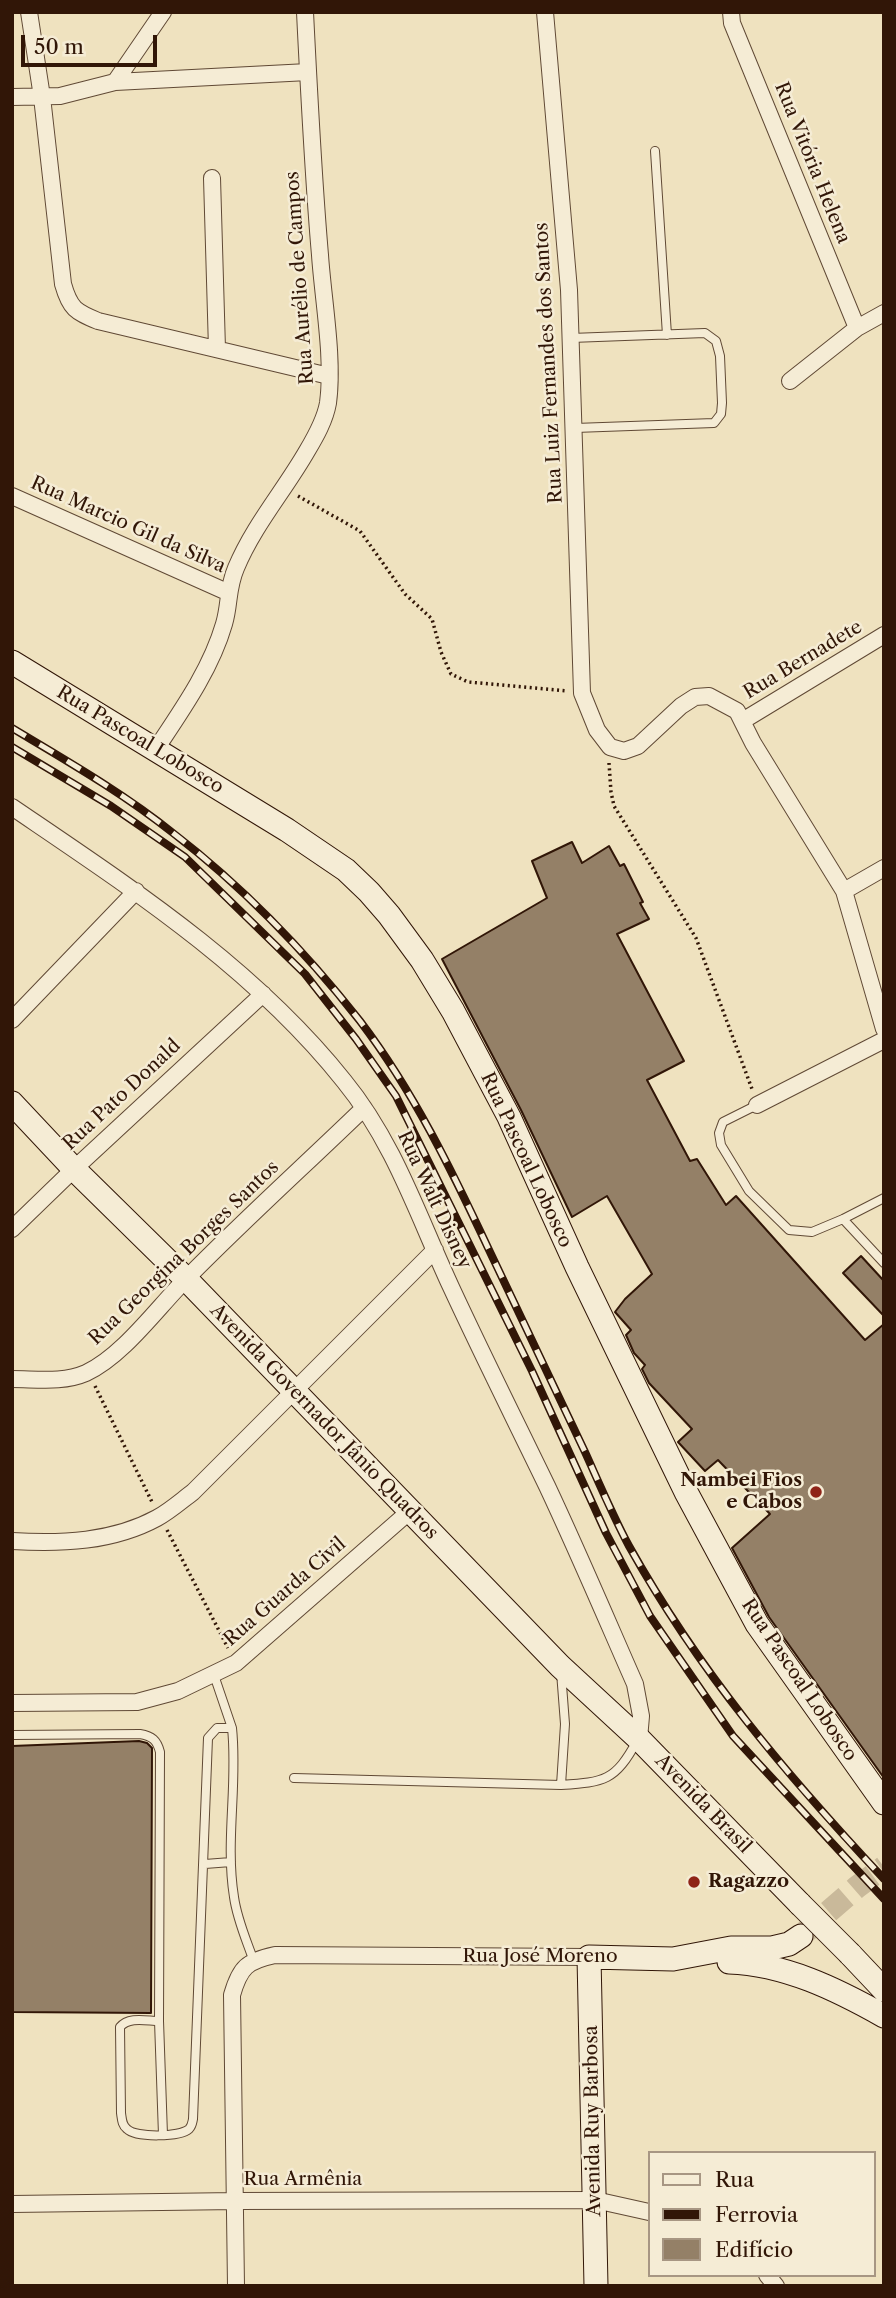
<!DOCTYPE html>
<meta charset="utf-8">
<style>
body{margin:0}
#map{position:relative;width:896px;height:2298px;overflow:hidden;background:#efe2bf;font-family:"Libre Caslon Text",serif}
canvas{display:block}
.frame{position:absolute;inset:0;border:14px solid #311607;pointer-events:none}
.legend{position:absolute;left:648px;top:2151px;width:228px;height:126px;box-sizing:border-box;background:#f5ecd5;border:2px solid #a79683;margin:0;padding:9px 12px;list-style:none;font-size:21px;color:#311607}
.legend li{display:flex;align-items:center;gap:14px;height:35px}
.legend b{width:35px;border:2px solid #a79683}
.scale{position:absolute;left:21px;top:35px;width:136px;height:32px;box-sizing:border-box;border:4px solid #311607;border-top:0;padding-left:9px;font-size:21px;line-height:24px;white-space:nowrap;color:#311607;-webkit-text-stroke:5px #f5ecd5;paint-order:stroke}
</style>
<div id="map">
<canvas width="896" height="2298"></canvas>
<div class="frame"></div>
<ul class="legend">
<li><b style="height:9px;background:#f5ecd5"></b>Rua</li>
<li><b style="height:9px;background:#311607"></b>Ferrovia</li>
<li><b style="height:19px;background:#948067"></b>Edifício</li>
</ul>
<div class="scale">50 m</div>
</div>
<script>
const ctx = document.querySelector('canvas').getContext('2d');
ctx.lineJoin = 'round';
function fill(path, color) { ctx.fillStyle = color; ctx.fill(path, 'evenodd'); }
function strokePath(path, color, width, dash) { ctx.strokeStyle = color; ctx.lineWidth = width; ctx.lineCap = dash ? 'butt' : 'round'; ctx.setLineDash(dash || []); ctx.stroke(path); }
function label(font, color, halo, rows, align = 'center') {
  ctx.font = font + ' "Libre Caslon Text",serif'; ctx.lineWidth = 5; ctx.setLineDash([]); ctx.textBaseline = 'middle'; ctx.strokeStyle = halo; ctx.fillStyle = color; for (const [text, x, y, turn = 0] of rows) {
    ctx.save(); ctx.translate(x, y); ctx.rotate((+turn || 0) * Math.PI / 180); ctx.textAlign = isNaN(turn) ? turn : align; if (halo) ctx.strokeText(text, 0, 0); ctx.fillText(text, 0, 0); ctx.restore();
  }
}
const building = new Path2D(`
 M572,842L582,863L609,846L620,866L624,864L643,902L640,903L649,919L617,934L684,1061L647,1080L690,1161L697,1159L726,1205L736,1196L865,1340L884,1324V1778L769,1617L732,1548L770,1514L718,1460L705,1471L678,1442L692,1429L649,1383L642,1369L645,1365L634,1353L626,1335L631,1330L615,1312L625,1299L652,1274L607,1196L572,1217L521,1110L442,959L547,898L532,861Z
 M861,1256L884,1281V1316L843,1273Z
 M139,1741L147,1743L152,1748L151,2013L12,2012V1746Z`);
fill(building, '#948067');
strokePath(building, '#311607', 2);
strokePath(new Path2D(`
 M803,1934L857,1887L884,1867`), '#c9b99a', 23, [23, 11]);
const lane = new Path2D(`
 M655,151L667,335
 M571,338L705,333L716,341L720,356L722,403L721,414L714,423L575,428
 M757,1105L723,1122L719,1133L721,1145L749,1191L789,1230L812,1232L843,1219L884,1198
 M843,1219L884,1263
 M561,1672L565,1724L561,1785
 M214,1675L232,1728
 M12,1735L140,1734C152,1736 157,1740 160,1752L159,2021L163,2135
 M294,1778L561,1785C605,1782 615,1781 637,1741
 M205,1864L231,1862
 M159,2021C147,2021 129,2016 120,2027L121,2113C122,2120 122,2125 127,2129C136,2138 180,2137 189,2129C192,2126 192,2124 193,2119L208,1738L217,1728H232C238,1784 225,1841 234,1897C237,1919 246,1939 253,1959`);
const street = new Path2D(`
 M29,12L42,97L63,284C70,309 76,312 98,321L329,376
 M545,12L569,290L582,693L597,730L610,747L624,751L638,746L681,706L695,697L709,696L737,711L753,743L844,891L884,1029
 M731,12L732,23L857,328
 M115,82L308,72
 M12,97L60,96L115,82L163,12
 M212,178L217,349
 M790,381L857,328L884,313
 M12,496L227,592
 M744,720L884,635
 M156,749C182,710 211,669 224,624C230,604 227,589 236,568C254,525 284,491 307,451C316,436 325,420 328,403C334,358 323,300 320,255C313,174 309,93 305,12
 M12,807C131,888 253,967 344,1081C394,1142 418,1216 451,1287C482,1354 515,1420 547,1486C578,1552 606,1618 635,1684L641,1716L639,1739
 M844,891L884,868
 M12,1020L136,891
 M757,1105L884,1040
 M12,1229L74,1169L263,994
 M12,1379C37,1379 63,1383 86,1373C123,1356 158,1307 187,1278C244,1220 305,1165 364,1108
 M12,1541C61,1544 113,1542 157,1518C170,1511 181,1501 193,1492L435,1250
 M12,1703L137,1702L178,1691L236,1663L410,1511
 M12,2204L236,2201L595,2200L649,2212
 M767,2275L776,2286
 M236,2286L232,1995C240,1967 247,1961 275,1955L589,1957`);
const secondary = new Path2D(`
 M12,662L287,830L346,870L369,892L389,915L422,960L453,1011L509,1117L577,1267L686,1492L757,1624L884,1803
 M12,1103L74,1169L186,1279L560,1666L639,1739L800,1904
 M850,1954L884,1990
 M729,1962C785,1964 836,1989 884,2016
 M596,2286L589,1957L673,1959L731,1948H772L789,1944L801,1936`);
strokePath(lane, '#604935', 10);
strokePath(street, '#604935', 18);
strokePath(secondary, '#311607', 25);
strokePath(new Path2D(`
 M298,496L360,531L405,594L432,619L441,652L451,674L468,682L568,691
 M609,763L611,792L614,806L696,938L752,1089
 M95,1386L152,1502
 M167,1530L228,1648`), '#311607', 3.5, [2, 3.5]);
strokePath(lane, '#f5ecd5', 8);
strokePath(street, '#f5ecd5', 16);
strokePath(secondary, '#f5ecd5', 23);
const rail = new Path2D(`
 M12,728C67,761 123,793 173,833C243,887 305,951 360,1021C414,1092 452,1171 490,1252C522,1319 553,1385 585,1452C599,1483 613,1516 629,1546C700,1673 785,1773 884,1879
 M12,747L111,806L185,857L305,974L356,1039L396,1096L532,1371L606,1533L650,1616L733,1736L884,1899`);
strokePath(rail, '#311607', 8);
strokePath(rail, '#f5ecd5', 5, [16]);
const secondaryBridge = new Path2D(`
 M800,1904L850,1954`);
strokePath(secondaryBridge, '#311607', 25, []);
strokePath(secondaryBridge, '#f5ecd5', 23);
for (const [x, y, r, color] of [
 [816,1492,7,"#8f2418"],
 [694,1882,7,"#8f2418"]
]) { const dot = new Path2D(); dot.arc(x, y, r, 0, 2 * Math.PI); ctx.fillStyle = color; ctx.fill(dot); strokePath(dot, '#f5ecd5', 2.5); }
label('19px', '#311607', '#f5ecd5', [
 ["Rua Vitória Helena",812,163,68],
 ["Rua Aurélio de Campos",300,278,-94],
 ["Rua Luiz Fernandes dos Santos",549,363,-93],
 ["Rua Marcio Gil da Silva",128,525,24],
 ["Rua Bernadete",803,660,-31],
 ["Rua Pascoal Lobosco",140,740,31],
 ["Rua Pato Donald",122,1095,-43],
 ["Rua Pascoal Lobosco",526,1160,65],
 ["Rua Walt Disney",434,1200,65],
 ["Rua Georgina Borges Santos",184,1253,-44],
 ["Avenida Governador Jânio Quadros",324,1422,46],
 ["Rua Guarda Civil",285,1592,-41],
 ["Rua Pascoal Lobosco",799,1680,56],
 ["Avenida Brasil",703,1804,46],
 ["Rua José Moreno",540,1957],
 ["Avenida Ruy Barbosa",593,2121,-91],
 ["Rua Armênia",303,2180]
]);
label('bold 19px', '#311607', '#f5ecd5', [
 ["Nambei Fios",802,1481],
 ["e Cabos",802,1503],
 ["Ragazzo",708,1882,"left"]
], 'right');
</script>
